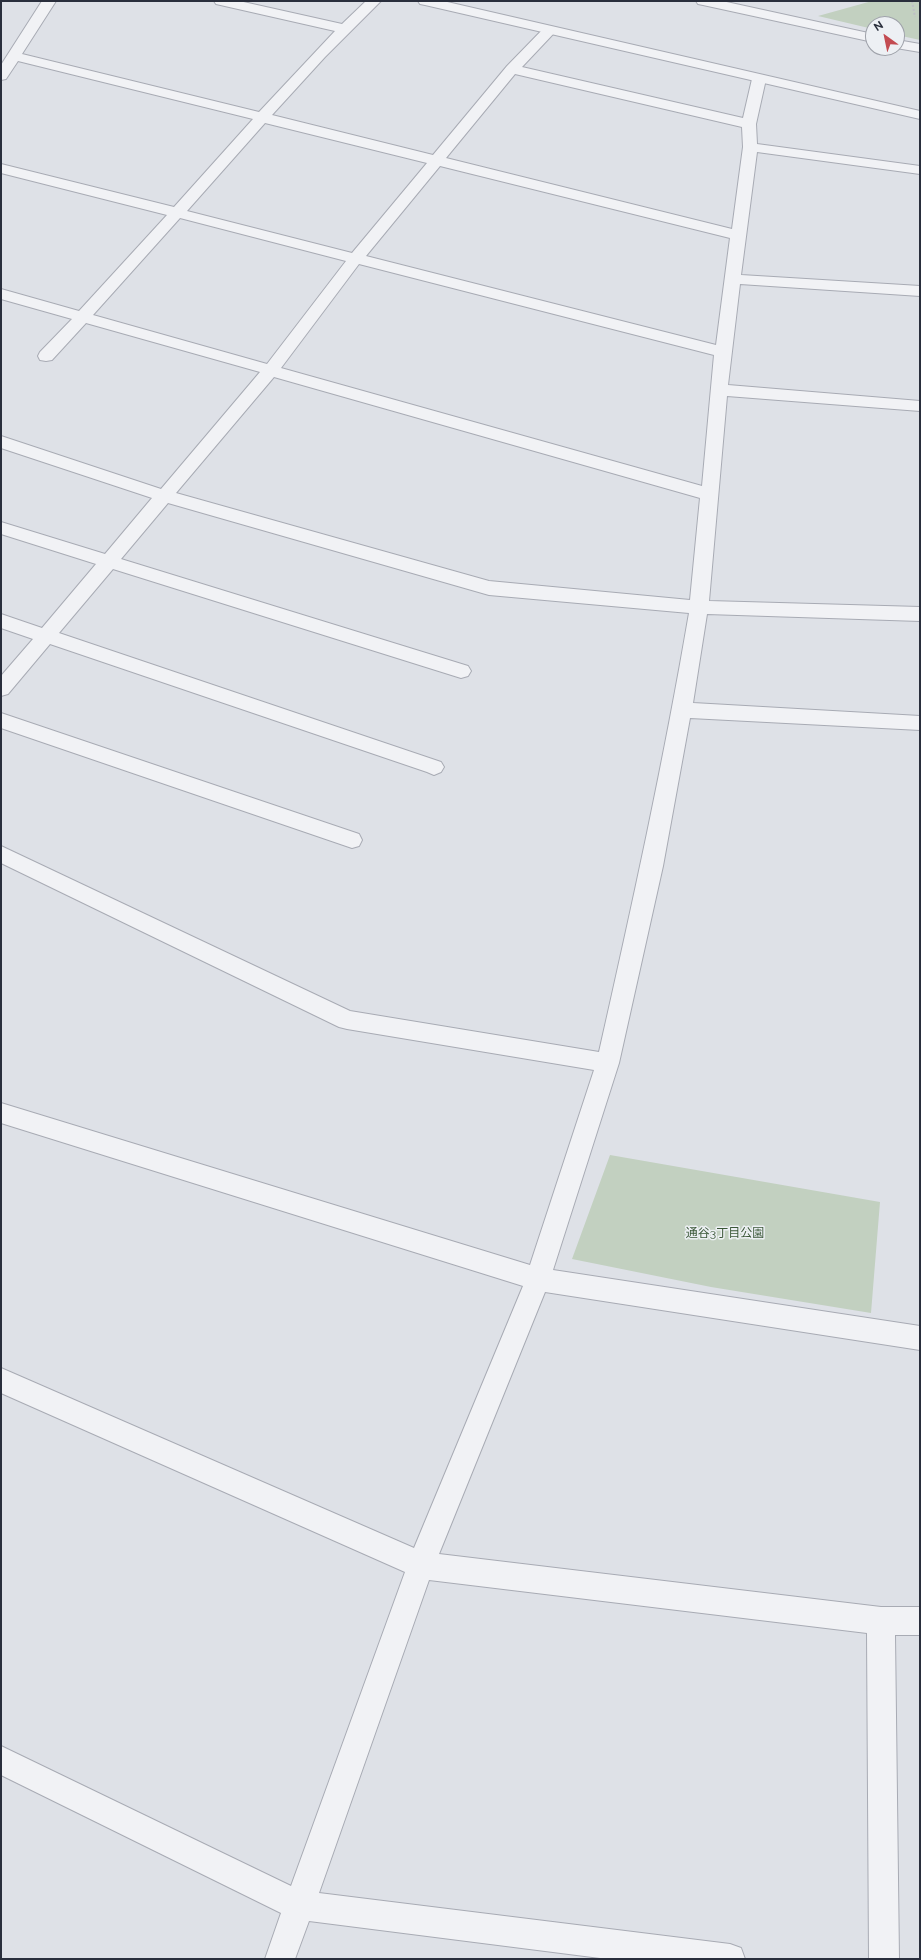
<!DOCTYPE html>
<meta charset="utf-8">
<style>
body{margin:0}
#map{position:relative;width:921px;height:1960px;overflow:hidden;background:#dee1e7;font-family:Raleway,sans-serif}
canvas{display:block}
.frame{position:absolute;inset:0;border:2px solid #292e3c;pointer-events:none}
.north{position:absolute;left:865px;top:16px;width:40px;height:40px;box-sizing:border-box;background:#edf0f4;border:1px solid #9fa2aa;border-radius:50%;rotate:327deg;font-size:11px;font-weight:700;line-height:16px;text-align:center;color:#292e3c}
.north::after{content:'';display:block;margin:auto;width:14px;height:18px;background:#c34b51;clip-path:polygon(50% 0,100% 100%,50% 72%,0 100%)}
</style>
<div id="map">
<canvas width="921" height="1960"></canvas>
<div class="frame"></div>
<div class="north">N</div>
</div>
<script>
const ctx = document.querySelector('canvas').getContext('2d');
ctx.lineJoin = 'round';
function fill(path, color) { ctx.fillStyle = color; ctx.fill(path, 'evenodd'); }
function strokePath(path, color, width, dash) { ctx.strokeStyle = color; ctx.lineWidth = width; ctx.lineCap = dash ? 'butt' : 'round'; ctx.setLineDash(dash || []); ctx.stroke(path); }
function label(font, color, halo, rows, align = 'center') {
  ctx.font = font + ' Raleway,"Noto Sans JP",sans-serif'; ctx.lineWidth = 3; ctx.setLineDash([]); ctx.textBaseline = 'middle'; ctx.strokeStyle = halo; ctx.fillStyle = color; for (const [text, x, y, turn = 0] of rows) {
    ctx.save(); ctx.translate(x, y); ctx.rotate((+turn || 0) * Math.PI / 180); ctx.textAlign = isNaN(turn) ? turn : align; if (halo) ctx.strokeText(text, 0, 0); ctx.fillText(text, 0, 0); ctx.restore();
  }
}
fill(new Path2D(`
 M872,1H920V40L897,35V24H873V29L818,16Z
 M610,1155L880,1202L871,1313L711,1287L572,1259Z`), '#c2d0c0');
const minor = new Path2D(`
 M42,1H56L22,54L259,112L335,31L216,4L214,1H239L342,24L366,1H381L325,57L272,115L433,155L507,66L544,28H554L556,31L522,67L743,118L752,79L754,76H764L766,79L756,124L757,144L920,166V174L757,152L741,275L920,286V296L740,284L728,385L920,401V411L727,396L709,601L920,607V621L707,614L693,703L920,716V730L690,718L663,866L619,1063L553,1270L920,1326V1350L545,1292L439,1554L881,1607H920V1635H895L899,1959H869L867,1633L429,1580L319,1893L730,1944L741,1948L745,1959H608L309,1921L295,1959H265L281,1913L1,1775V1746L291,1886L405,1572L1,1393V1368L414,1548L523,1286L1,1123V1103L530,1265L594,1070L347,1029L339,1027L1,863V846L350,1011L599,1052C632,906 664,760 689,613L489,595L168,503L121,559L468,666L471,671L468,676L461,678L113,569L59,633L441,762L444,767L441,772L434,775L427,772L50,644L8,694L1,696V676L33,639L1,628V614L42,628L96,564L1,534V522L105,554L152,498L1,448V436L161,489L260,372L86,323L52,360L46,361L40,360L38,356L40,352L72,319L1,299V289L79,311L167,215L1,173V164L174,207L253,119L18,61L6,79L1,80V65ZM515,74L742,127L743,147L732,229L446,158ZM265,123L427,163L352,253L187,211ZM440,166L730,238L716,345L366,256ZM180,218L346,261L267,364L93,315ZM359,264L714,355L702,486L281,368ZM274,377L700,498L690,600L489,581L176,493Z
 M696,1H722L873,34V42L703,5L698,4Z
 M897,40L920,44V52L896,48Z
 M1,713L359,834L362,840L359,846L352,848L1,728Z`);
const tertiary = new Path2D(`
 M418,1H443L920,111V119L425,5L420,4Z`);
strokePath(minor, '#a8abb4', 2);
strokePath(tertiary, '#a8abb4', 2);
strokePath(new Path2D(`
 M912,1L915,17`), '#bdbfc5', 2, [2, 2]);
fill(minor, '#f1f2f5');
fill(tertiary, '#f1f2f5');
label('12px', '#3a5737', '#edf0f4', [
 ["通谷3丁目公園",725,1233]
]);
</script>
